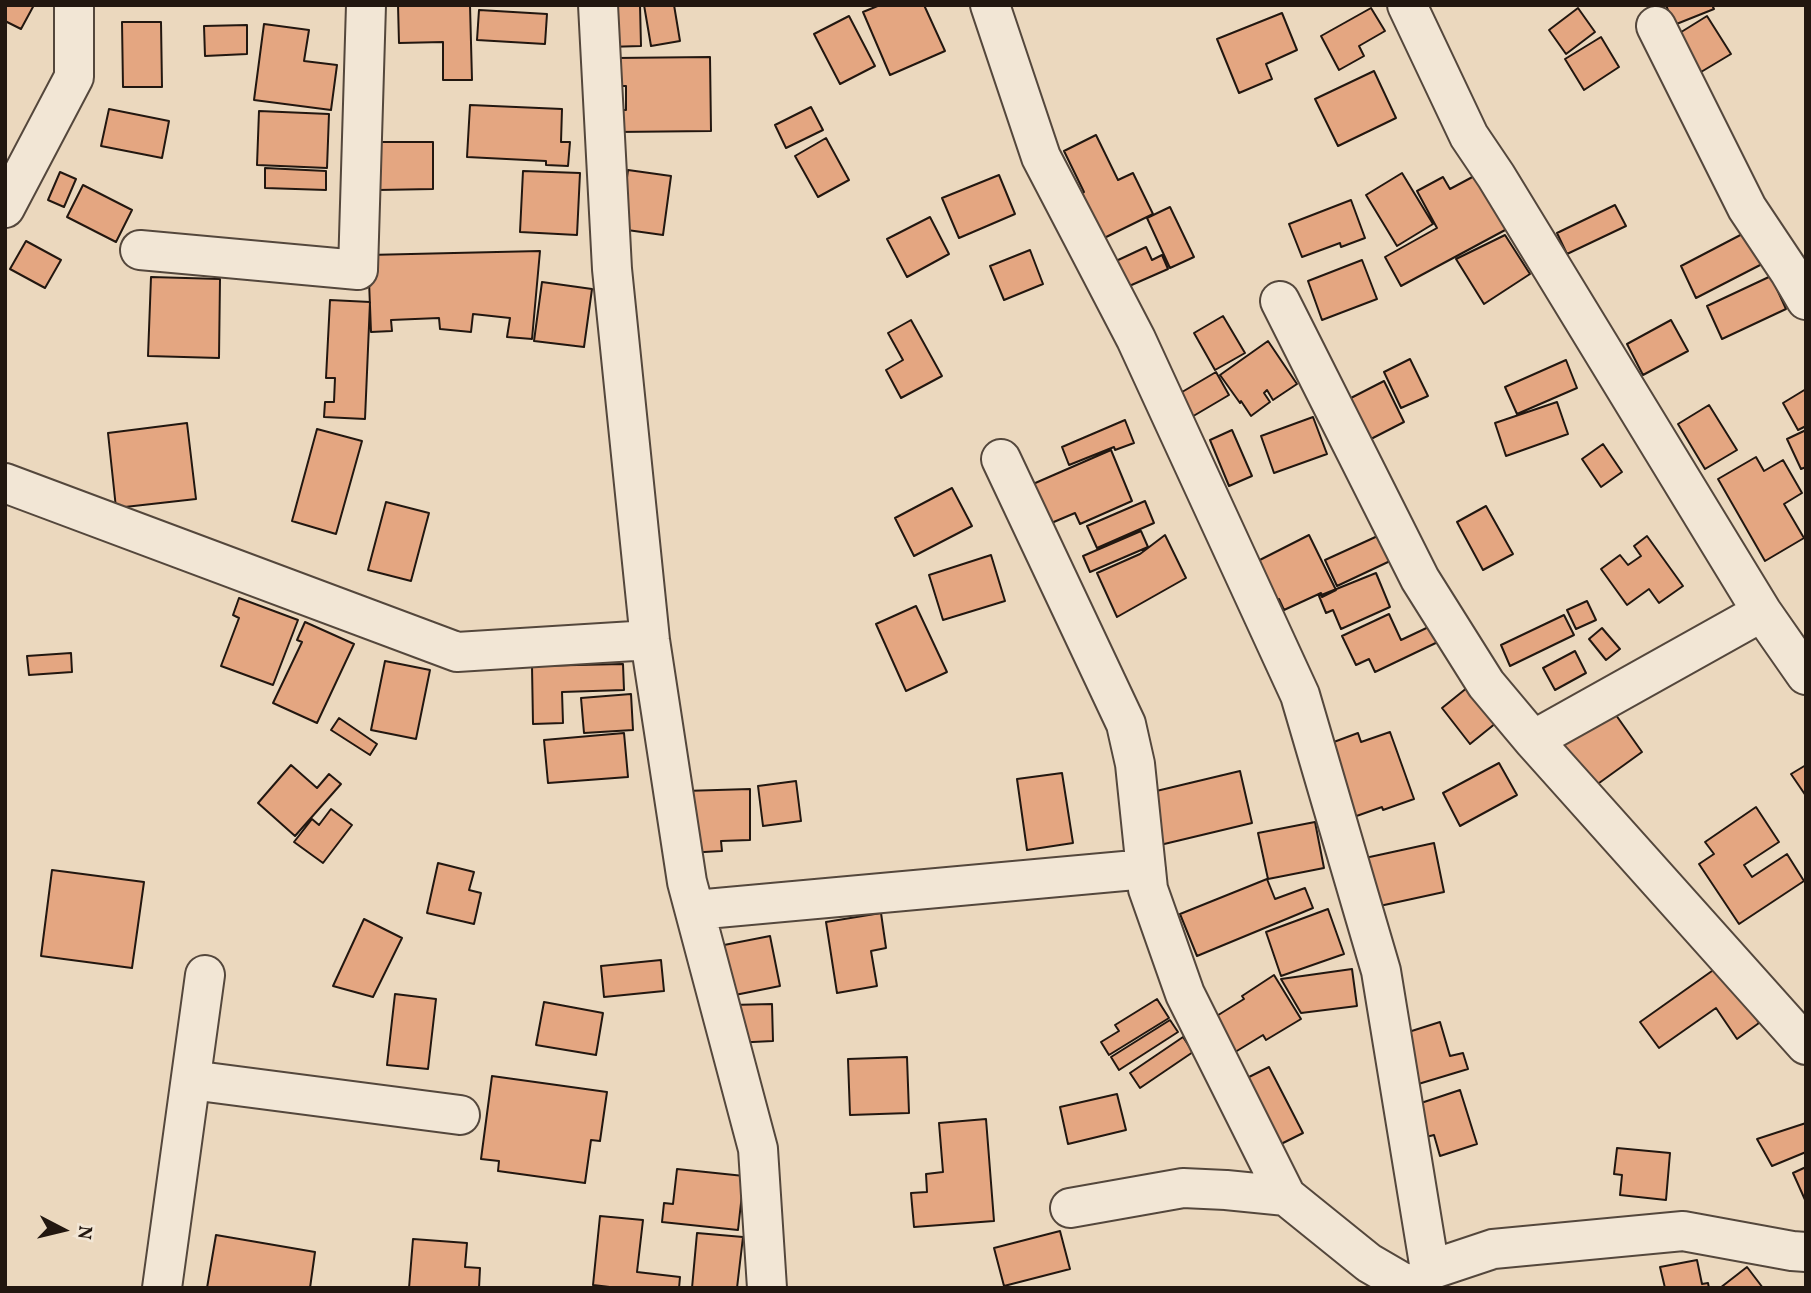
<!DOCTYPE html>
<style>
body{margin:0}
#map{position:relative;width:1811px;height:1293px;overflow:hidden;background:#ebd8be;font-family:Vollkorn,serif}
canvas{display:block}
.frame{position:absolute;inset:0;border:7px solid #221710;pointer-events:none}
.north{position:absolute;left:28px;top:1195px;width:70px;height:70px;-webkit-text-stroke:5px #f2e6d5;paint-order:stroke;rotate:97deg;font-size:19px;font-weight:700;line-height:28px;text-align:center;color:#221710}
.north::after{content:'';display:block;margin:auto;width:24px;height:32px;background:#221710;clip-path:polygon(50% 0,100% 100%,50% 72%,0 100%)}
</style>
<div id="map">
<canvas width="1811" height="1293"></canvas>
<div class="frame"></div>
<div class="north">N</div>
</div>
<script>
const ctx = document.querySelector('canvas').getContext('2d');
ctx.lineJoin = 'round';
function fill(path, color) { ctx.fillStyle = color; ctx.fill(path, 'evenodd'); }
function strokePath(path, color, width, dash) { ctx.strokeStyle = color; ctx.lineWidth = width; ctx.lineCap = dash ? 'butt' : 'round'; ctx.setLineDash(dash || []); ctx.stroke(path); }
const building = new Path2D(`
 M5,5H34L21,29L5,21Z
 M398,5H470L472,80H443V42L399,43Z
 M606,5H640L641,46L607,47Z
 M644,5H674L680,41L651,46Z
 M880,5H924L945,51L890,75L863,12Z
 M1666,5H1712L1714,9L1674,25Z
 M1371,8L1385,31L1359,46L1364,56L1339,70L1321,36Z
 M1578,8L1595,32L1566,54L1549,30Z
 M479,10L547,14L545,44L477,40Z
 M1282,13L1297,50L1266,64L1272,79L1239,93L1217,39Z
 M849,16L875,66L840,84L814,34Z
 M1707,16L1731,54L1701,72L1678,34Z
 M122,22H161L162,87H123Z
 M264,24L309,30L304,61L337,65L331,110L254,100Z
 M247,25V54L205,56L204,26Z
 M1601,37L1619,67L1584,90L1565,59Z
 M710,57L711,131L616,132L615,110H626V86H615V58Z
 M1374,71L1396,118L1338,146L1315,99Z
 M470,105L562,109L561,142H570L568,166L546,165V161L467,157Z
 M811,107L823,130L786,148L775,125Z
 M109,109L169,121L162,158L101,146Z
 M259,111L329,114L327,168L257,165Z
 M1096,135L1118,180L1133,173L1153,214L1096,242L1074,197L1084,192L1064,151Z
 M826,138L849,180L818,197L795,156Z
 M377,142H433V189L378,190Z
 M265,168L326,171V190L265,188Z
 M628,170L671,176L663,235L620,229Z
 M523,171L580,173L577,235L520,232Z
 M60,172L76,179L64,207L48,200Z
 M1402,173L1433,224L1397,246L1366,195Z
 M1478,174L1507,229L1401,286L1385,257L1437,228L1417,191L1443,177L1450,189Z
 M999,175L1015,214L959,238L942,198Z
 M83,185L132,210L116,242L67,217Z
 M1351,200L1365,238L1341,247L1340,243L1302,257L1289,224Z
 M1615,205L1626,226L1567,254L1557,233Z
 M1170,207L1194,257L1170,268L1147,218Z
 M930,217L949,254L907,277L887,239Z
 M1750,230L1766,262L1696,298L1681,266Z
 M1505,235L1530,274L1484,304L1456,259Z
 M26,241L61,260L45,288L10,269Z
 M1146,247L1152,260L1162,255L1168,269L1127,287L1116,261Z
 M1030,250L1043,284L1004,300L990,266Z
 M540,251L532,339L507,337L510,318L473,314L471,332L440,329L439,318L391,320L392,331L371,332L368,255Z
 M1362,260L1377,299L1322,320L1308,281Z
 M1771,276L1786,309L1722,339L1707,306Z
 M151,277L220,279L219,358L148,356Z
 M542,282L592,289L584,347L534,341Z
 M330,300L370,302L365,419L324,417L325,402H334L335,378H326Z
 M1223,316L1245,353L1215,370L1194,333Z
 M911,320L942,376L901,398L886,370L903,360L888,333Z
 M1671,320L1688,351L1643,375L1627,344Z
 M1268,341L1297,384L1273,400L1267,390L1264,393L1270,402L1251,416L1241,401L1240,403L1220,375Z
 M1410,359L1428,396L1401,408L1384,372Z
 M1566,360L1577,388L1517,414L1505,387Z
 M1216,372L1229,395L1190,418L1177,395Z
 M1384,381L1404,422L1367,441L1347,400Z
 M1806,389V426L1798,430L1783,403Z
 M1557,402L1568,434L1506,456L1495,423Z
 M1709,405L1737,450L1705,469L1678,424Z
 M1313,417L1327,454L1274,473L1261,436Z
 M1125,420L1134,443L1115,450L1114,447L1069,465L1062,447Z
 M187,423L196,499L116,508L108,433Z
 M317,429L362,441L336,534L292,521Z
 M1232,430L1252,476L1229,486L1210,440Z
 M1806,430V467L1801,469L1787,439Z
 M1603,444L1622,472L1601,487L1582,459Z
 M1111,450L1132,501L1080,524L1075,513L1049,524L1033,484Z
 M1756,457L1764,471L1783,460L1802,493L1784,504L1804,538L1765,561L1718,479Z
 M952,488L972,526L914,556L895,518Z
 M1145,501L1154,523L1097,548L1087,526Z
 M386,502L429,513L411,581L368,570Z
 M1486,506L1513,554L1483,570L1457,522Z
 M1393,529L1405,554L1337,586L1325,560Z
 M1141,531L1148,547L1090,572L1083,556Z
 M1165,535L1186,578L1117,617L1097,573L1140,554Z
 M1309,535L1336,590L1322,597L1321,593L1284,610L1279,599L1263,607L1244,568Z
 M1647,536L1683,586L1659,603L1649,589L1627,605L1601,569L1620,555L1628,565L1641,556L1634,546Z
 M991,555L1005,601L943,620L929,575Z
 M1376,573L1390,607L1341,629L1333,610L1326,613L1319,596Z
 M239,598L298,620L273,685L221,666L239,618L233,615Z
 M1587,601L1596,620L1576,629L1567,610Z
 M916,606L947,672L906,691L876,624Z
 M1389,614L1401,640L1435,624L1442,640L1375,672L1369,659L1356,665L1342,636Z
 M1564,615L1574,635L1510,666L1501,645Z
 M305,622L354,644L317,723L273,703L302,642L297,640Z
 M1602,628L1620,649L1606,660L1589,639Z
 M1575,651L1586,673L1555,690L1543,668Z
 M71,653L72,672L29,675L27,656Z
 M385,661L430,670L416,739L371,730Z
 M623,664L624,690L562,692L563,723L533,724L532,666Z
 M1468,687L1496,723L1470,744L1442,708Z
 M631,694L633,730L584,733L581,698Z
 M1611,708L1642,752L1588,791L1557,746Z
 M339,718L377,744L370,755L331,730Z
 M1390,732L1414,799L1383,810L1382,807L1348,819L1323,746L1358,733L1361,742Z
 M624,733L628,777L548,783L544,740Z
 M1499,763L1517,795L1460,826L1443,793Z
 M291,765L317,788L329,774L341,784L295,836L258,803Z
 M1806,765V796L1791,774Z
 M1240,771L1252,823L1160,845L1148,793Z
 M1062,773L1073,843L1027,850L1017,779Z
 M796,781L801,821L763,826L758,786Z
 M750,789V840L721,841L722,851L686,853L684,791Z
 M1756,807L1779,842L1744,865L1752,877L1787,854L1804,881L1739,924L1699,864L1714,854L1705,842Z
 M331,809L352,825L323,863L294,842L312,819L319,825Z
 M1315,822L1324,868L1268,879L1258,833Z
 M1434,843L1444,892L1375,907L1365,858Z
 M438,863L474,872L469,890L481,893L474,924L427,913Z
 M52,870L144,882L132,968L41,956Z
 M1267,879L1275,899L1305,888L1313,908L1197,956L1180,914Z
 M1328,909L1344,954L1281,976L1266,932Z
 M881,913L886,948L871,951L877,986L837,993L826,922Z
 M364,919L402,938L373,997L333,986Z
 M770,936L780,986L735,995L724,945Z
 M661,960L664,991L604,997L601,966Z
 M1719,966L1759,1023L1737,1039L1716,1008L1659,1048L1640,1022Z
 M1352,969L1357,1006L1301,1013L1281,979Z
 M1274,975L1301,1019L1266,1040L1263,1035L1227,1057L1207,1022L1244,999L1242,996Z
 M395,994L436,999L428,1069L387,1065Z
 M1157,999L1169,1018L1109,1055L1101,1042L1119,1031L1115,1025Z
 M544,1002L603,1013L596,1055L536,1045Z
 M772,1004L773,1041L732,1043L731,1005Z
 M1170,1020L1178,1032L1119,1070L1111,1057Z
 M1440,1022L1450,1056L1463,1053L1468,1069L1415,1085L1399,1035Z
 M1183,1037L1193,1052L1140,1088L1130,1073Z
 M907,1057L909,1113L850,1115L848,1059Z
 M1269,1067L1303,1133L1279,1145L1245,1079Z
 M492,1076L607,1092L600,1141L591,1140L585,1183L498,1171L499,1161L481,1159Z
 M1460,1090L1477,1144L1440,1156L1434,1135L1422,1138L1412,1106Z
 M1117,1094L1126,1130L1068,1144L1060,1107Z
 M986,1119L994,1221L914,1227L911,1193L927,1192L926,1174L943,1172L939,1123Z
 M1806,1123V1152L1772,1166L1757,1139Z
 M1617,1148L1670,1153L1666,1200L1620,1195L1622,1175L1614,1174Z
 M1806,1167V1202L1793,1173Z
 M677,1169L744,1176L738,1230L662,1222L664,1203L673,1204Z
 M600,1216L643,1220L637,1272L680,1277L679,1288H618L593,1285Z
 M1060,1231L1070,1269L1004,1286L994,1248Z
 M697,1233L743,1237L737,1288H692Z
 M216,1235L315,1252L310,1288H207Z
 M413,1239L467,1243L465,1267L480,1268L479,1288H409Z
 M1697,1260L1702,1284L1708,1283L1709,1288H1665L1660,1267Z
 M1747,1267L1763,1288H1720Z`);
fill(building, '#e4a681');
strokePath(building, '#221710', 2);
const minor = new Path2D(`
 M598,5L612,269L650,640L687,882L758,1149L767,1288
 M990,5L1041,157L1136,339L1300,695L1381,971L1430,1270
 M1407,5L1469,136L1496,176L1762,612L1806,675
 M1656,26L1747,208L1789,271L1806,300
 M5,208L74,77V5
 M140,250L358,270L366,5
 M1280,301L1420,579L1486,684L1533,740L1806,1045
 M1001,459L1126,724L1135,764L1148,889L1185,994L1286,1196L1369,1263L1412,1288
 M5,483L457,652L650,640
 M1533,740L1762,612
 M695,910L1146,869
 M191,1080L460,1115
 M1070,1208L1183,1188L1226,1190L1286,1196
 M162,1288L205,975
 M1413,1288L1430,1270L1493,1249L1683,1231L1792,1251L1806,1252`);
strokePath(minor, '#54473c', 42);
strokePath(minor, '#f2e6d5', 38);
</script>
